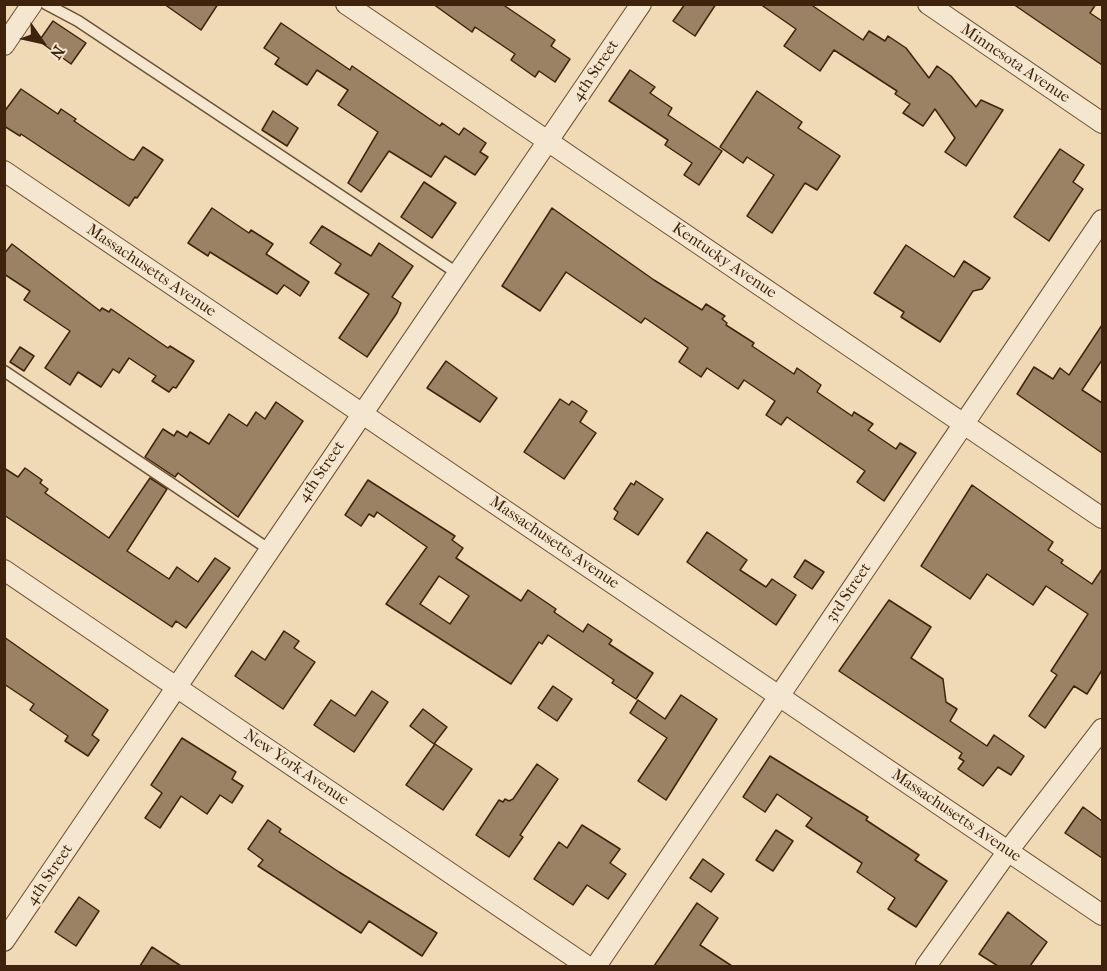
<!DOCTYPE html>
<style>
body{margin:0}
#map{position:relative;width:1107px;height:971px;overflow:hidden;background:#f0dab5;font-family:"IM FELL French Canon",serif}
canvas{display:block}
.frame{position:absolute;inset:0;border:6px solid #40230c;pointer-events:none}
.north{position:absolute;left:12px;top:12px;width:60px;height:60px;-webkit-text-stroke:4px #f5e7cf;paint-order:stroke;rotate:124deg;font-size:16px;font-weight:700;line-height:24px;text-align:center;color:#40230c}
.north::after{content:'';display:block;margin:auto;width:21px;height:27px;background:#40230c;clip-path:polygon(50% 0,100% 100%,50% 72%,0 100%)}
</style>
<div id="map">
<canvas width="1107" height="971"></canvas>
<div class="frame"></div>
<div class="north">N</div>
</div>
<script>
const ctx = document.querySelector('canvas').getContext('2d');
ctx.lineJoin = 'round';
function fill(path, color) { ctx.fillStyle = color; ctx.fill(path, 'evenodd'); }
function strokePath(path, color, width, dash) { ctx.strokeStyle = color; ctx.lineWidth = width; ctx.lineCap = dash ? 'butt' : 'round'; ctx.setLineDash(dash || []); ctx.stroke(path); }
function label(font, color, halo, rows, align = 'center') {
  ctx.font = font + ' "IM FELL French Canon",serif'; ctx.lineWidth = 4.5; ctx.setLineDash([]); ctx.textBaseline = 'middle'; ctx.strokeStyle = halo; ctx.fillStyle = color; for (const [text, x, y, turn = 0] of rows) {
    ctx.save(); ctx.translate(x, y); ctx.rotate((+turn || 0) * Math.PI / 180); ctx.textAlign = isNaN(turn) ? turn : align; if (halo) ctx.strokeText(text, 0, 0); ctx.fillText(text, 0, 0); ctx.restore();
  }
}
const building = new Path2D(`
 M164,4H218L201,30Z
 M433,4H502L555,40L551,46L570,59L555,82L539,71L535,77L511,60L515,54L475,27L472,32Z
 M685,4H716L695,36L673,21Z
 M760,4H810L863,40L869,31L885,41L888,36L906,48L929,78L937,66L951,76L976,107L981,100L1003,110L966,166L945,152L955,138L935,109L923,126L903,113L910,104L895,94L897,91L834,50L820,71L784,46L796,29Z
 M1013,4H1096L1090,13L1102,21V65Z
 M53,21L86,43L71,64L39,41Z
 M281,23L350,70L352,66L440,126L442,123L459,135L464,128L486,143L480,152L488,157L475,175L445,156L431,177L389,151L361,192L348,183L378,132L338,105L348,90L317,70L307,85L275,64L279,58L264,48Z
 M630,70L655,87L650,93L672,108L668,115L722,151L699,185L684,175L692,163L665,145L668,140L609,101Z
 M21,89L58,114L61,109L76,119L74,121L130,159L134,160L143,147L163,160L137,198L135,197L129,206L21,134L20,136L4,126V112Z
 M757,91L802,122L798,128L840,156L817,190L805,183L772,233L747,216L774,175L747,157L743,163L720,147Z
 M273,111L298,128L287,146L262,130Z
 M1060,149L1084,165L1073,182L1083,189L1049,241L1014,217Z
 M424,182L456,203L432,238L401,217Z
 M212,208L249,233L251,230L273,244L266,254L309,282L300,296L284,285L277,294L210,252L208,256L188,243Z
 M552,208L654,280L702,310L706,304L725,316L722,319L727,323L726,325L754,343L752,346L794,374L797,368L821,385L817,392L852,416L854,412L873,424L868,430L896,449L900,443L916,453L884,501L857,482L865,471L787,417L781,425L766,415L775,401L744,380L738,389L707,368L701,377L679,362L688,348L680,342L645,318L641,323L566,272L540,311L502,286Z
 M322,226L371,256L379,243L413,266L392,297L401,303L397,313L367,357L339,338L369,294L335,273L341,264L310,243Z
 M12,244L100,311L102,308L109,312L111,309L168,348L170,346L194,361L176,388L173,387L169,392L152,381L156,376L129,358L119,373L113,369L101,387L78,372L70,385L45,368L70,331L24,300L30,291L4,274V254Z
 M906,245L954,277L964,261L990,278L982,289L973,291L940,342L901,317L904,312L874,293Z
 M1102,325V360L1082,390L1102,403V453L1017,394L1034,367L1053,379L1060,368L1069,375Z
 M20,347L34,356L24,371L10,362Z
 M446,361L497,398L480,422L427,388Z
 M560,399L569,405L572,401L587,411L580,422L596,433L564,479L524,452Z
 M276,402L303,421L238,517L178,473L175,477L145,457L163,429L174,436L177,431L187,437L190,432L209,444L229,414L247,426L256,412L265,419Z
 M4,468L18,477L25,468L42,480L40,483L48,489L45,493L109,538L150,478L167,489L127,551L169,579L177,567L198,582L215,558L230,568L186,628L176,621L172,627L4,515Z
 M368,480L455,536L452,540L463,548L456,558L521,601L528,590L556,609L554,612L583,632L588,624L612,640L609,644L653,673L636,699L612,683L614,680L548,635L542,644L539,642L511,684L386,604L427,547L377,512L374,517L369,514L361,526L345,515ZM439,576L469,596L450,624L420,604Z
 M636,481L663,499L638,535L614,519L618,512L614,509L631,483L634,485Z
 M972,485L1053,542L1048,550L1063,560L1061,563L1092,584L1102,569V670L1087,694L1074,686L1045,728L1029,716L1057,675L1051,671L1088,614L1046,586L1033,605L987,574L970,599L921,566Z
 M707,532L747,560L740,570L766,587L772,579L796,595L776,625L687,562Z
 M805,560L824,572L812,589L794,577Z
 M889,600L931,627L911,658L943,679L946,702L957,709L950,721L987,746L994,735L1024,756L1011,775L998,767L983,786L958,769L964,761L959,758L962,753L839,671Z
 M284,631L299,641L294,648L315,662L283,709L235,676L252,651L265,660Z
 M4,637L108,710L92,735L99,740L88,756L65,741L68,736L30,710L34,704L4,684Z
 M553,686L572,699L557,721L538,708Z
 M372,691L388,702L354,752L314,725L331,700L355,716Z
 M681,695L717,719L666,800L638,781L667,738L630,713L638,700L665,719Z
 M423,709L447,727L434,744L410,726Z
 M182,738L236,772L232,779L243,786L232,803L220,795L207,814L181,796L160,828L145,818L162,793L151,785Z
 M435,744L472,769L443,810L406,785Z
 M770,756L868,817L866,820L919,855L915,860L947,881L916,927L888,909L895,898L857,872L862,863L806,826L812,818L777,794L765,812L743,797Z
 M537,764L558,779L520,835L523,837L509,857L476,835L499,800L503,802L505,799L509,801L513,799Z
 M1083,807L1102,821V858L1065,833Z
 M268,820L281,829L279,832L339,872L437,933L422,956L369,921L361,933L258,866L263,860L248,849Z
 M582,825L620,849L610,863L626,874L608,899L587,885L573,905L534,879L559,842L567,848Z
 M776,830L793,841L773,871L756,860Z
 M703,859L724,874L711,892L690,878Z
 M79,897L99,911L76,946L55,932Z
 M697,903L718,918L700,945L732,966H654Z
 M1008,912L1047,942L1030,966H998L979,954Z
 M152,947L181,966H140Z`);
fill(building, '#9c8264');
strokePath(building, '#40230c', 1.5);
const lane = new Path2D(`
 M46,4L78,21L457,273
 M4,371L270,550`);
const street = new Path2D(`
 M346,4L1102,518
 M928,4L1102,123
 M4,45L32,4
 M4,171L1102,915
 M4,570L587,966
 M4,941C217,629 428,316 641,4
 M596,966L1102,220
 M926,966L1008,851L1102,729`);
strokePath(lane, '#6c5136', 13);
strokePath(street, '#6c5136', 22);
strokePath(lane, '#f5e7cf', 10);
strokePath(street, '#f5e7cf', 20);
label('16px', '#40230c', '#f5e7cf', [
 ["Minnesota Avenue",1015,64,34],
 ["4th Street",596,71,-56],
 ["Kentucky Avenue",724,261,34],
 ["Massachusetts Avenue",151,271,34],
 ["4th Street",322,472,-56],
 ["Massachusetts Avenue",554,543,34],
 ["3rd Street",849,593,-56],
 ["New York Avenue",296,768,34],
 ["Massachusetts Avenue",956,816,34],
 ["4th Street",50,875,-56]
]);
</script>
